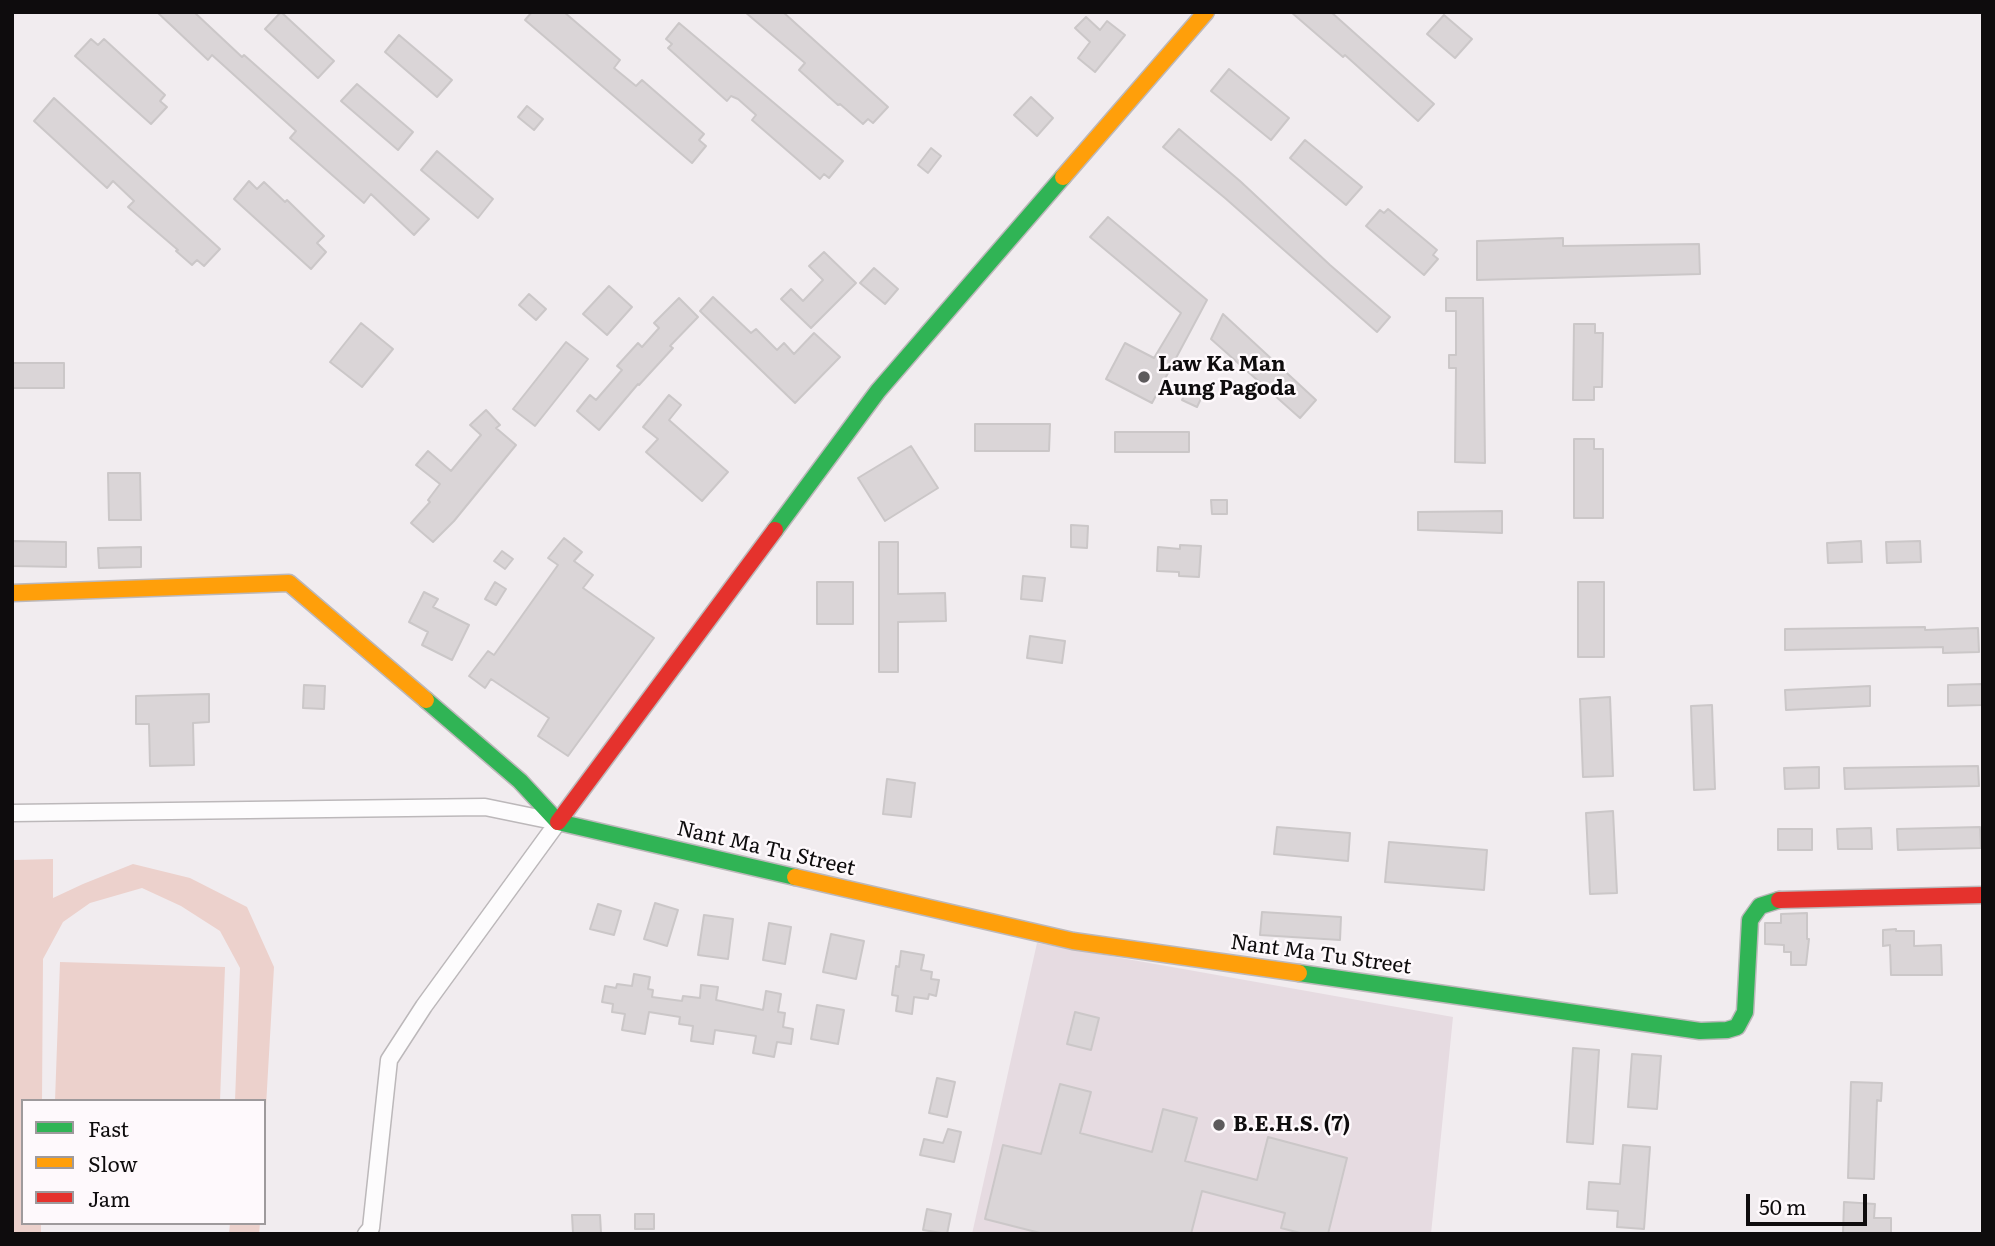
<!DOCTYPE html>
<style>
body{margin:0}
#map{position:relative;width:1995px;height:1246px;overflow:hidden;background:#f1ecef;font-family:Literata,serif}
canvas{display:block}
.frame{position:absolute;inset:0;border:14px solid #0e0c0d;pointer-events:none}
.legend{position:absolute;left:21px;top:1099px;width:245px;height:126px;box-sizing:border-box;background:#fef9fc;border:2px solid #9e9a9c;margin:0;padding:9px 12px;list-style:none;font-size:21px;color:#0e0c0d}
.legend li{display:flex;align-items:center;gap:14px;height:35px}
.legend b{width:35px;border:2px solid #9e9a9c}
.scale{position:absolute;left:1746px;top:1194px;width:121px;height:32px;box-sizing:border-box;border:4px solid #0e0c0d;border-top:0;padding-left:9px;font-size:21px;line-height:24px;white-space:nowrap;color:#0e0c0d;-webkit-text-stroke:5px #fef9fc;paint-order:stroke}
</style>
<div id="map">
<canvas width="1995" height="1246"></canvas>
<div class="frame"></div>
<ul class="legend">
<li><b style="height:9px;background:#30b455"></b>Fast</li>
<li><b style="height:9px;background:#ff9f0a"></b>Slow</li>
<li><b style="height:9px;background:#e5322d"></b>Jam</li>
</ul>
<div class="scale">50 m</div>
</div>
<script>
const ctx = document.querySelector('canvas').getContext('2d');
ctx.lineJoin = 'round';
function fill(path, color) { ctx.fillStyle = color; ctx.fill(path, 'evenodd'); }
function strokePath(path, color, width, dash) { ctx.strokeStyle = color; ctx.lineWidth = width; ctx.lineCap = dash ? 'butt' : 'round'; ctx.setLineDash(dash || []); ctx.stroke(path); }
function label(font, color, halo, rows, align = 'center') {
  ctx.font = font + ' Literata,serif'; ctx.lineWidth = 5; ctx.setLineDash([]); ctx.textBaseline = 'middle'; ctx.strokeStyle = halo; ctx.fillStyle = color; for (const [text, x, y, turn = 0] of rows) {
    ctx.save(); ctx.translate(x, y); ctx.rotate((+turn || 0) * Math.PI / 180); ctx.textAlign = isNaN(turn) ? turn : align; if (halo) ctx.strokeText(text, 0, 0); ctx.fillText(text, 0, 0); ctx.restore();
  }
}
fill(new Path2D(`
 M1037,943L1453,1017L1431,1234H972Z`), '#e6dbe1');
fill(new Path2D(`
 M53,859V898L83,884L133,864L190,878L247,907L274,967L264,1141V1101H235L240,968L220,931L181,906L142,888L90,903L63,922L43,959L42,1101H23V1223H41V1234H12L14,860Z
 M60,962L225,967L220,1101H55Z
 M230,1223H260L259,1234H229Z`), '#ecd1cc');
const building = new Path2D(`
 M157,12H194L242,57L244,55L429,219L414,235L371,194L364,203L290,138L296,131L212,55L208,60Z
 M281,12L334,61L318,78L265,29Z
 M532,12H564L620,60L614,68L636,86L642,80L704,134L699,140L706,146L692,163L525,20Z
 M745,12H783L888,107L873,123L868,119L863,124L840,104L838,105L799,70L805,63Z
 M1291,12H1331L1434,104L1418,121L1345,55L1343,57Z
 M1444,15L1472,39L1455,58L1427,34Z
 M1086,17L1100,30L1107,21L1125,35L1095,72L1078,58L1090,42L1075,28Z
 M679,23L843,161L829,178L824,174L820,179L752,120L756,115L738,99L731,96L727,101L668,48L672,44L666,39Z
 M399,35L452,80L437,97L385,52Z
 M91,39L98,45L104,39L165,95L160,101L167,107L151,124L75,56Z
 M1229,69L1289,118L1271,140L1211,91Z
 M357,84L413,132L398,150L341,101Z
 M1031,97L1053,118L1037,136L1014,115Z
 M54,98L220,249L204,266L197,260L192,265L176,251L178,250L128,207L134,201L113,181L107,188L34,121Z
 M527,106L543,119L534,130L518,117Z
 M1179,129L1240,181L1330,265L1390,317L1377,332L1225,198L1163,147Z
 M1305,140L1362,187L1346,205L1290,158Z
 M931,148L941,156L928,173L918,165Z
 M437,151L493,199L478,218L421,170Z
 M249,181L257,189L264,182L285,202L287,200L324,236L317,243L326,252L311,269L234,199Z
 M1388,209L1437,250L1433,255L1438,259L1424,275L1366,226L1380,210L1384,213Z
 M1108,217L1207,300L1152,403L1106,379L1125,343L1154,358L1181,313L1090,237Z
 M1563,238V246L1699,244L1700,274L1477,280V241Z
 M824,252L856,283L811,328L781,299L791,289L803,301L823,280L809,266Z
 M874,268L898,289L885,304L860,283Z
 M609,286L632,307L607,335L583,314Z
 M529,294L546,309L536,320L519,305Z
 M713,297L751,333L756,329L777,350L784,343L794,354L814,333L840,357L795,403L700,311Z
 M679,298L698,317L670,346L673,348L639,385L638,384L599,430L577,411L590,395L596,400L622,370L617,366L638,343L642,347L659,328L654,323Z
 M1446,298H1483L1485,463L1455,462L1456,368H1449V355H1456V311H1446Z
 M1223,314L1316,400L1300,418L1211,339Z
 M361,323L393,349L362,387L330,362Z
 M1574,324H1595V333H1603L1602,387H1594V400H1573Z
 M566,342L588,359L535,426L513,409Z
 M12,363H64V388H12Z
 M1190,383L1205,390L1197,407L1182,400Z
 M669,395L681,405L669,420L728,472L702,501L646,452L658,439L643,427Z
 M486,410L500,425L496,428L516,445L454,521L433,542L411,523L430,502L428,500L440,484L416,465L428,451L451,471L481,435L470,425Z
 M975,424H1050L1049,451H975Z
 M1115,432H1189V452H1115Z
 M1574,439H1594V449H1603V518H1574Z
 M911,446L938,488L885,521L858,478Z
 M108,473H140L141,520H109Z
 M1211,500H1227V514H1212Z
 M1502,511V533L1418,530V512Z
 M1071,525L1088,526L1087,548L1071,547Z
 M564,538L582,552L574,561L593,575L583,588L654,638L568,756L538,736L549,718L491,679L485,688L469,676L488,651L494,655L558,565L548,558Z
 M12,541L66,542V567L12,566Z
 M1861,541L1862,562L1828,563L1827,543Z
 M1920,541L1921,562L1887,563L1886,542Z
 M879,542H898V594L945,593L946,621L898,622V672H879Z
 M1180,545L1201,546L1199,577L1179,576V572L1157,571L1158,547L1180,549Z
 M141,547V567L99,568L98,548Z
 M502,551L513,559L505,569L494,561Z
 M1023,576L1045,578L1042,601L1021,599Z
 M495,582L506,589L496,605L485,599Z
 M817,582H853V624H817Z
 M1578,582H1604V657H1578Z
 M424,592L438,599L433,607L469,625L452,660L422,645L428,632L409,622Z
 M1925,627V630L1978,628L1979,652L1943,653V647L1785,650V629Z
 M1030,636L1065,641L1062,663L1027,658Z
 M1982,684V705L1948,706V685Z
 M304,685L325,686L324,709L303,708Z
 M1870,686V706L1786,710L1785,690Z
 M209,694V722L193,723L194,765L150,766L149,724H136V696Z
 M1610,697L1613,776L1583,777L1580,699Z
 M1712,705L1715,789L1694,790L1691,706Z
 M1978,766L1979,786L1845,789L1844,768Z
 M1819,767V788L1785,789L1784,768Z
 M887,779L915,783L911,817L883,814Z
 M1613,811L1617,893L1590,894L1586,813Z
 M1277,827L1350,833L1348,861L1274,854Z
 M1980,827L1981,848L1898,850L1897,829Z
 M1871,828L1872,849H1838L1837,829Z
 M1778,829H1812V850H1778Z
 M1389,842L1487,850L1484,890L1385,882Z
 M655,903L678,910L667,946L644,939Z
 M598,904L621,911L614,935L590,929Z
 M1262,912L1341,917L1340,940L1260,935Z
 M1807,913V939H1809L1806,965H1791V952H1784V945L1765,944V923H1781V914Z
 M704,915L733,919L728,959L698,955Z
 M769,923L791,927L785,964L763,960Z
 M1896,929V931H1914V946L1941,945L1942,975H1891L1890,945L1883,946V930Z
 M831,934L864,941L856,979L823,972Z
 M901,951L924,955L921,970L932,972L931,979L939,980L936,996L929,994L928,999L914,997L912,1014L896,1011L898,996L892,995L896,966L899,967Z
 M634,974L650,977L648,989L653,990L652,997L682,1001L683,996L700,998L701,985L718,987L716,1000L763,1010L766,991L781,994L778,1012L785,1013L783,1027L793,1029L791,1044L777,1042L774,1057L753,1053L756,1036L715,1030L713,1044L691,1041L693,1026L679,1024L680,1017L649,1012L645,1034L622,1030L625,1014L612,1012L613,1004L602,1002L605,986L616,988L617,984L632,986Z
 M817,1005L844,1010L838,1044L811,1039Z
 M1075,1012L1099,1018L1091,1050L1067,1044Z
 M1573,1048L1599,1050L1593,1144L1567,1142Z
 M1632,1054L1661,1056L1657,1109L1628,1107Z
 M937,1078L955,1082L947,1117L929,1113Z
 M1851,1082L1882,1083L1881,1101L1877,1100L1874,1179L1848,1178Z
 M1060,1084L1091,1092L1080,1133L1152,1152L1163,1109L1197,1118L1185,1161L1257,1180L1268,1137L1347,1158L1328,1234H1304L1281,1228L1285,1213L1202,1191L1191,1234H1044L985,1219L1003,1145L1041,1154Z
 M948,1129L961,1132L954,1162L920,1155L924,1139L943,1143Z
 M1623,1145L1650,1147L1644,1229L1617,1227L1618,1211L1587,1209L1589,1182L1620,1184Z
 M1844,1202L1875,1204L1874,1218H1891V1234H1843Z
 M927,1209L951,1214L947,1234L923,1230Z
 M635,1214H654V1229H635Z
 M572,1215H600L601,1233H573Z`);
fill(building, '#dad5d7');
strokePath(building, '#cbc7c8', 2);
const street = new Path2D(`
 M12,813L485,807L558,822L424,1006L389,1060L371,1228L366,1234`);
const fast = new Path2D(`
 M775,530L878,391L1063,177
 M426,700L520,781L558,822L795,877
 M1299,973L1700,1031L1727,1030L1737,1027L1745,1012L1750,920L1760,906L1779,900`);
const slow = new Path2D(`
 M1063,177L1206,12
 M12,593L289,583L426,700
 M795,877L1073,941L1299,973`);
const jam = new Path2D(`
 M558,822L775,530
 M1779,900L1983,895`);
strokePath(street, '#bcb8ba', 19);
strokePath(fast, '#bcb8ba', 19);
strokePath(slow, '#bcb8ba', 19);
strokePath(jam, '#bcb8ba', 19);
strokePath(street, '#fdfcfd', 16);
strokePath(fast, '#30b455', 16);
strokePath(slow, '#ff9f0a', 16);
strokePath(jam, '#e5322d', 16);
for (const [x, y, r, color] of [
 [1144,377,7,"#5d5a5c"],
 [1219,1125,7,"#5d5a5c"]
]) { const dot = new Path2D(); dot.arc(x, y, r, 0, 2 * Math.PI); ctx.fillStyle = color; ctx.fill(dot); strokePath(dot, '#fef9fc', 2.5); }
label('bold 21px', '#0e0c0d', '#fef9fc', [
 ["Law Ka Man",1158,365],
 ["Aung Pagoda",1158,389],
 ["B.E.H.S. (7)",1233,1125]
], 'left');
label('21px', '#0e0c0d', '#fef9fc', [
 ["Nant Ma Tu Street",766,849,13],
 ["Nant Ma Tu Street",1321,955,8]
]);
</script>
